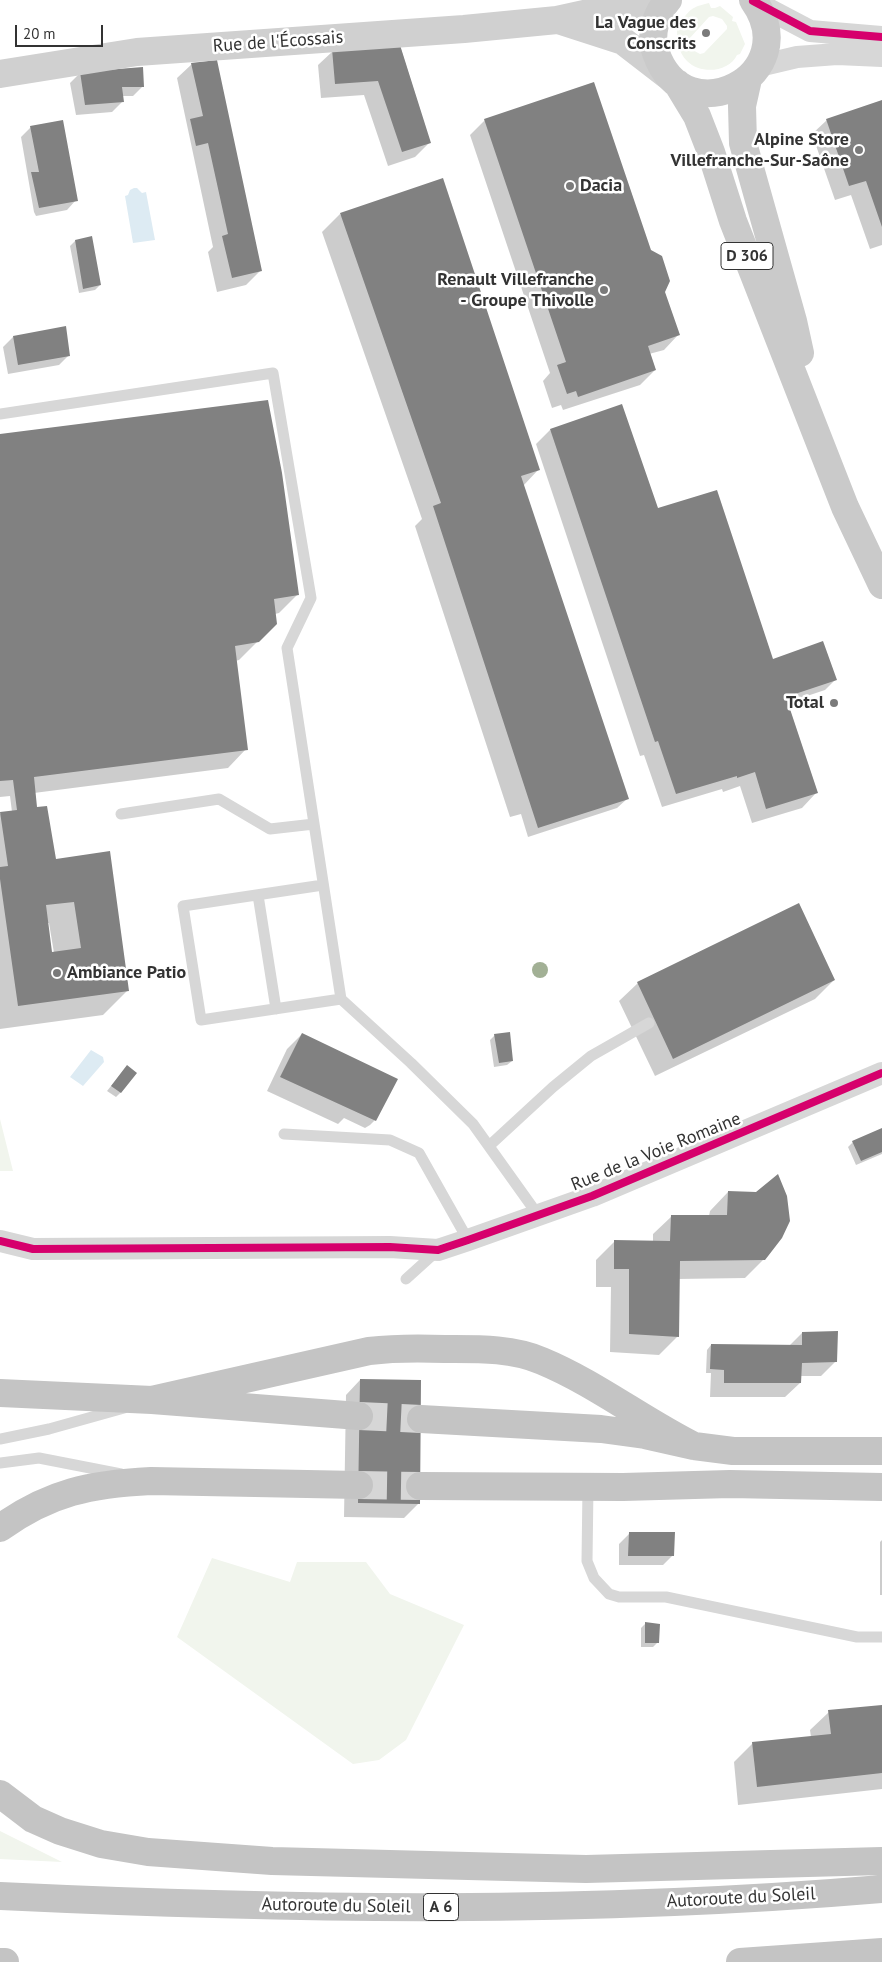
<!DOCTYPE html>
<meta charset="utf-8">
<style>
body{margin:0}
#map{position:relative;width:882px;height:1962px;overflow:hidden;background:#fff;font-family:"PT Sans",sans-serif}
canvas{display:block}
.scale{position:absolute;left:15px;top:25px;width:88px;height:22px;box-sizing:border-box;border:2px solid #333;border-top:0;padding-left:6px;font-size:15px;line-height:18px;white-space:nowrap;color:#333;-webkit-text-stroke:4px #fff;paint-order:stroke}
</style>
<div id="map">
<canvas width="882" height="1962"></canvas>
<div class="scale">20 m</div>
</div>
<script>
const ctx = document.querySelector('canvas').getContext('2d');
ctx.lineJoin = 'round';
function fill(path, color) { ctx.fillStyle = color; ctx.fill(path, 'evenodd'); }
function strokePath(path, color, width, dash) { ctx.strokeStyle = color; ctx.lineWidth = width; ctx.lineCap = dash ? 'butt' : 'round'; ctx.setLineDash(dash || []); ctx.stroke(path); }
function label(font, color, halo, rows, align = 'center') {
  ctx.font = font + ' "PT Sans",sans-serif'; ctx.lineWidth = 5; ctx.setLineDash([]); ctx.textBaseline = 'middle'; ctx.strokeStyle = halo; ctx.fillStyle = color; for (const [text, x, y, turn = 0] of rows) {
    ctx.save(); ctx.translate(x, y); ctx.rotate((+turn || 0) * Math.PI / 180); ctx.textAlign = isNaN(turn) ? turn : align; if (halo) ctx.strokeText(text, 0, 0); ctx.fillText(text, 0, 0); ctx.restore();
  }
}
fill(new Path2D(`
 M709,3L711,8H715L720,6L733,17L732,21L736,22L745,44L740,54L737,55C729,72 701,75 687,61C678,52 677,40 677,28L681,26L680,23C690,9 692,7 709,3ZM713,16L722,19L727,26V29L704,53L700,54L689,48L687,43L689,39L709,17Z
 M0,1119L13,1171H0Z
 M212,1558L290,1582L297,1562H366L390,1594L464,1625L406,1740L379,1760L353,1764L177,1637Z
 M0,1831L62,1862L0,1859Z`), '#f1f5ed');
fill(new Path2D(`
 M134,188H137L142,193L146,192L155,240L133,243L125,196L128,195L130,190Z
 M91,1050L103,1057L104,1062L83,1086L70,1077Z`), '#ddebf3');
fill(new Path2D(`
 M400,46L430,142L415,157L388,166L364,95L321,98L318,65L333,51Z
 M192,64L261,270L246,285L217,292L208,252L213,247L177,78Z
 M80,73L143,86L133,96H122V102L112,112L76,115L70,83Z
 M882,101V245L870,249L851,195L835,200L812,134L827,120Z
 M485,120L664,292L678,335L664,350L649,354L655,370L640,385L563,410L561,405L552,408L543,381L550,373L470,135Z
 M31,127L76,200L67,210L36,216L34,212L21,137Z
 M340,214L539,469L523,486L627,799L617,808L528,837L521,814L510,817L415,526L422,519L322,232Z
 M91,238L100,285L95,290L79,293L70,246L75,241Z
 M13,337L69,355L59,365L8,374L3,347Z
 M550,430L657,510L773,661L835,680L825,690L786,703L816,793L802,808L752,823L740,786L723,792L722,789L662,807L644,755L640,756L536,444Z
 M0,436L298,594L279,613L275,614L276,623L239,660L235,661L246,749L228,768L34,793L36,807L55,860L128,990L103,1015L0,1029V814L12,812L10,796L0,797ZM47,923H49L54,953L51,954Z
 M834,980L815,999L655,1076L619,1001L638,983Z
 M302,1034L375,1120L370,1125L365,1128L344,1118L338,1124L267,1091L287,1049Z
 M495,1035L512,1061L507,1065L494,1067L490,1040Z
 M127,1066L121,1092L116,1097L107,1091Z
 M882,1130V1154L856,1165L848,1147L853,1142Z
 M728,1192L764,1259L745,1278L678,1279V1336L659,1355L610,1352L611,1287H596V1260L615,1241L653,1242V1234L672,1216H709L710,1211Z
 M802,1333L836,1361L821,1376H800V1383L785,1397H710L711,1373H706L707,1350L711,1345L789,1346Z
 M360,1380L419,1503L404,1518L344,1517L346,1395Z
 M629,1534L673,1555L663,1565H619V1544Z
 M882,1540V1595H880V1542Z
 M645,1624L658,1642L653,1647H641V1628Z
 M882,1706V1789L738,1805L734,1762L753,1743L811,1737L810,1730L829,1712Z`), '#0003');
fill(new Path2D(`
 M400,45L431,143L402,152L378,81L335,84L332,49Z
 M217,60L262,271L232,278L222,236L228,234L208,143L196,146L190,119L203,116L191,63Z
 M143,67L144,87H122L124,102L85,105L80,72Z
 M594,82L651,250L662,256L670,281L665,292L680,335L648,346L656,370L578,397L576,391L567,394L557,365L566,362L484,119Z
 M882,100V227L866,181L849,186L826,119Z
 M63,120L78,201L39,208L31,172H39L30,126Z
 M443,178L540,470L521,476L629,799L538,828L433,506L441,503L340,213Z
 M92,236L101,285L83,289L75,240Z
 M66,326L70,356L18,365L13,336Z
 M268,400L282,473L299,595L274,599L277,624L259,642L235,646L248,750L34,777L37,807L47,806L56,859L110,851L129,991L18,1006L0,879V867L8,866L0,812L17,810L13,780L0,781V434ZM74,902L81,948L52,952L46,905Z
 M622,404L658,508L717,490L773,659L823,641L837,680L786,697L818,793L766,809L755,772L737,778V776L676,794L658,741L655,742L550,429Z
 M799,903L835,980L673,1059L637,982Z
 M510,1032L513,1061L499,1063L494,1034Z
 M302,1033L398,1079L376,1121L280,1077Z
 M127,1065L137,1073L121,1093L111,1086Z
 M882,1128V1152L861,1161L852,1141Z
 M778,1174L787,1196L790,1221L782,1238L765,1260L680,1261L679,1337L629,1334V1269H614V1240L670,1241L671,1215H727L728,1191L756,1192Z
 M838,1331L837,1362L802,1363L801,1383H724V1370L710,1369L711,1344L802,1345V1332Z
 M360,1379L421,1380L420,1504L358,1503Z
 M629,1532H675L674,1556H628Z
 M645,1622L660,1624L659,1643H645Z
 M882,1705V1773L757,1787L752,1742L831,1734L828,1710Z`), '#818181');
strokePath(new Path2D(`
 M359,1416L421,1419
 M359,1485L420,1486`), '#d6d6d6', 28, [28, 14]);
strokePath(new Path2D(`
 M0,414L273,373L311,598L287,648L341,999L411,1063L473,1124L538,1215
 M121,814L219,799L270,829L314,824
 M323,885L183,906L201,1020L341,999
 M258,895L276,1009
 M284,1134L390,1140L419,1153L468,1240
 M489,1146L553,1087L591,1056L649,1023
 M406,1279L437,1251
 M0,1439L49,1429L124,1408
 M0,1463L39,1458L121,1474
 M588,1487L587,1561L594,1578L609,1594L619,1597H666L857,1637H882`), '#d7d7d7', 11);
strokePath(new Path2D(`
 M753,1L810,31L882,37
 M759,66L797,57L837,54L882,56
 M0,1241L33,1249L390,1247L438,1250L468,1240L592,1196L882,1073`), '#d7d7d7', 22);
strokePath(new Path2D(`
 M558,20L623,41L667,75
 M0,74L137,52L464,29L557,20L593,12L661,8`), '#d0d0d0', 28);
strokePath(new Path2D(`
 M668,0C656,14 649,35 656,53C685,137 807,75 753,0
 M748,79L742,106L743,143L793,321L800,353
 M677,83L697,116L711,152L733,221L845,507L882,585`), '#cacaca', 28);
strokePath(new Path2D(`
 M0,1393L152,1400L359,1416
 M152,1400L369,1351C394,1348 419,1348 445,1349C477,1349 512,1348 542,1361C595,1383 642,1420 694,1446
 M421,1419L601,1429L645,1435L694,1446L733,1451H882
 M420,1486L623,1487L730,1484L882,1487
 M0,1528C50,1492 91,1484 151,1481L359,1485
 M0,1794L33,1819L60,1831L101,1844L148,1852L272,1861L586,1869L882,1861
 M0,1896C293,1910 589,1914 882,1889
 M0,1962H5
 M740,1962L882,1952`), '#c4c4c4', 28);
strokePath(new Path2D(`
 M753,1L810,31L882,37
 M0,1241L33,1249L390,1247L438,1250L468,1240L592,1196L882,1073`), '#d6006c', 8);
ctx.fillStyle = '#a2b095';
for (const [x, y] of [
 [540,970]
]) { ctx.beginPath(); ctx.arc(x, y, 8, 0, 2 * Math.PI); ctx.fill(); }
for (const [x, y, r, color] of [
 [706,33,5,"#7a7a7a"],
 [859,150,5,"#7a7a7a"],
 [570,186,5,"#7a7a7a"],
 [604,290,5,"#7a7a7a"],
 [834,703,5,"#7a7a7a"],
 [57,973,5,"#7a7a7a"]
]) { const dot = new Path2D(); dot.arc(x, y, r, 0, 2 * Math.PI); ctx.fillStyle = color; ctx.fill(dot); strokePath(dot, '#fff', 2); }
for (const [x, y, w] of [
 [747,256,52],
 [441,1907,35]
]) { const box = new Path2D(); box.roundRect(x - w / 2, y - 13.5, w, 27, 4); ctx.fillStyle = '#fff'; ctx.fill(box); strokePath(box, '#333', 1); }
label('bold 16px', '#333', null, [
 ["D 306",747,256],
 ["A 6",441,1907]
]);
label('bold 18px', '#333', '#fff', [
 ["La Vague des",696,23],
 ["Conscrits",696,44],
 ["Alpine Store",849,140],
 ["Villefranche-Sur-Saône",849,161],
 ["Dacia",580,186,"left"],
 ["Renault Villefranche",594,280],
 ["- Groupe Thivolle",594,301],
 ["Total",824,703],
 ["Ambiance Patio",67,973,"left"]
], 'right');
label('18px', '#333', '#fff', [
 ["Rue de l'Écossais",278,42,-4],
 ["Rue de la Voie Romaine",656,1152,-22],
 ["Autoroute du Soleil",741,1898,-3],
 ["Autoroute du Soleil",336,1906,1]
]);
</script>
